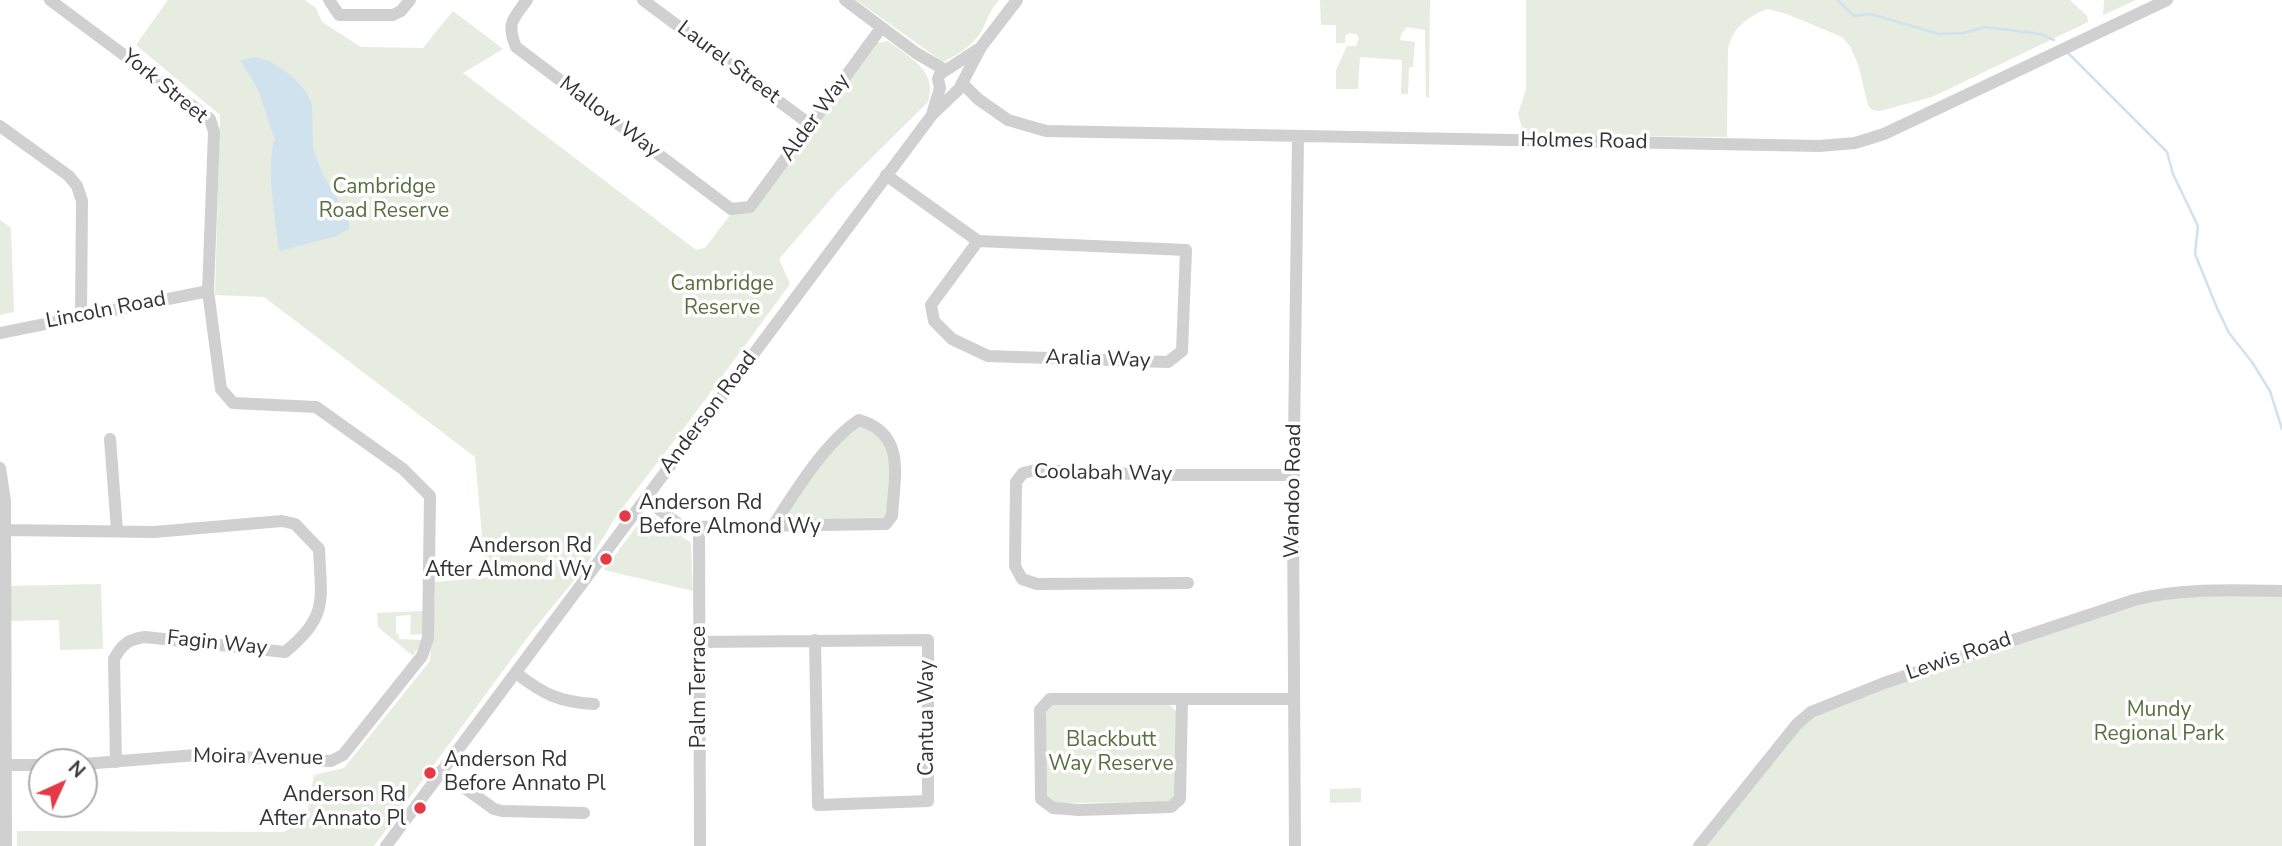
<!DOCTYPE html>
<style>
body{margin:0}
#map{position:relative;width:2282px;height:846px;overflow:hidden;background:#fff;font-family:"Nunito Sans",sans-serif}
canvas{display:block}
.north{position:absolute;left:28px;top:748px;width:70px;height:70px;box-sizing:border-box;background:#fff;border:2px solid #adadad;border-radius:50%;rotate:45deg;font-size:19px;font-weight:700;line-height:28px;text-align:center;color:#333}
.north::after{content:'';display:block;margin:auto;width:24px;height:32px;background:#e63946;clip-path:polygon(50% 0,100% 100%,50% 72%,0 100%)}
</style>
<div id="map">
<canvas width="2282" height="846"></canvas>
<div class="north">N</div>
</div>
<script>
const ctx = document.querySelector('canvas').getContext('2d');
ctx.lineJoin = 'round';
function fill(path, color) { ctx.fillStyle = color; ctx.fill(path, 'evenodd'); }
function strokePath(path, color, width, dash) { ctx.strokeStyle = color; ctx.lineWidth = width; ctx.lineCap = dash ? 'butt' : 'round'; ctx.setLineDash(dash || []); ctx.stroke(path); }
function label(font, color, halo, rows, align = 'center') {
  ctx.font = font + ' "Nunito Sans",sans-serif'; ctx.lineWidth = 7; ctx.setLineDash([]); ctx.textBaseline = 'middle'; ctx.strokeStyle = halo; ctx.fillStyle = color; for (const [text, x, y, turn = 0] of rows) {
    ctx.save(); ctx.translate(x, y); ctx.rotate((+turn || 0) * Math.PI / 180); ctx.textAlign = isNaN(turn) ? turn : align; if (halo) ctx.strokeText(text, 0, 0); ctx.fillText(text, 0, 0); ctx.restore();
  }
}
fill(new Path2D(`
 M168,0H305L316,8L322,22L361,47L423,48L453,11L503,49L463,73L696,250L705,248L733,211L752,210L877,43L888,41C910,58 938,71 928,102L837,192L779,259L790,284L690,420L617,515L585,567L530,634L374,846H17V831L283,832L306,821L314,775L344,768L430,661L435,599L434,582L491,577L484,558L475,457L264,297L215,295L220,115L136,45Z
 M856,0H999C990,9 988,19 982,30C973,46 959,54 943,62Z
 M1320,0H1430L1429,98L1426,97L1425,30L1407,27L1401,34L1400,40L1415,42L1413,67H1409L1408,94H1401L1402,60L1360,57L1358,89H1336V70L1347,46H1356L1359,38L1356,34L1349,33L1345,36V43H1336V25H1321Z
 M1526,0H2070L2087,16L2088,22L1932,97L1880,111L1872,110L1868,105L1858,64L1850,46L1842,37L1787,14L1768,9C1748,16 1732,28 1728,49L1727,137L1524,135L1518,114L1526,89Z
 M2104,0H2136L2103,15Z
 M0,220L11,228L14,312L0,315Z
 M859,420L895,450L890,511L881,520L796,521L786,512L791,497Z
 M645,515H652L691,543L693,591L604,570Z
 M101,584L103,649L60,650L59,620L5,621V586Z
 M2282,591V846H1697L1812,712L2157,594Z
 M421,611H426L425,634L410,635L411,615L396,616V634H399V639L423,640L413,656L378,627L377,613Z
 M1169,704L1176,711L1177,795L1169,802L1054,803L1046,796V713L1052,705Z
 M1361,788V802L1330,803V789Z`), '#e6ecdf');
fill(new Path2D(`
 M255,57L269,61L291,75L307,93L312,105L313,149L323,175L349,218V229L336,236L280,251L278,246C276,217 265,165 275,139C269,125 265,110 260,95C258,87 245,70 241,60Z`), '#cfe2ee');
strokePath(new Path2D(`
 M1838,0L1854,16L1871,14L1939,34L1964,33L1985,27L2041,34L2054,40
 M2068,53L2167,152L2173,174L2198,226L2195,254L2217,308L2229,333L2252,362L2270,391L2282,429`), '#cfe2ee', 2.5);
strokePath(new Path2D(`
 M50,0L210,119L214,132L208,291L221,389L233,403L316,407L403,469L430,496L428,638L422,656L343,755L331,761L196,755L84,764
 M329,0L339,15H393L401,11L410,0
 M527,0C513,19 506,23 516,47L731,209L750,207L881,28
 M643,0L812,126
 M845,0L916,53L945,70
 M962,83L978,99L1008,120L1046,131L1820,146L1855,143L1884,134L2167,0
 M933,111L940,88L938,79L940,74L977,50
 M0,126L69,176L77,186L82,201L81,315
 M886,175L978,241L1186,250L1182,351L1168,362L988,356L952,339L934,321L931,305L978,241
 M0,333L208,291
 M110,439L117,530
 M0,468L5,501L6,846
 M645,499L680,525L688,527L886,524L892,516C894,477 907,434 859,420C826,441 794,493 773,526
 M699,528L700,846
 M5,530L154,532L282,521L295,524L319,549C321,599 329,617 285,652L145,637C129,639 122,644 114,659L116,762
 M1188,583L1037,584L1022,579L1015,566L1016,482L1023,473L1036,470L1161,475H1294
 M700,642L928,640V801L818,805L815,640
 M516,673C543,694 559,702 594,704
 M1182,699L1180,799L1171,807L1079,810L1053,808L1041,799L1040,710L1050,699H1294
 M6,765H42
 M441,771L494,809L502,811L584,813
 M386,846L932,115L959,89L981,47L1017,0
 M1295,846L1293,514L1298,136
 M1699,846L1797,724L1811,712L1884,683L2134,600C2181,588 2233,590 2282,591`), '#d0d0d0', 12);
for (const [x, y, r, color] of [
 [625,516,7,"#e63946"],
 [606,559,7,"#e63946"],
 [430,773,7,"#e63946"],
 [420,808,7,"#e63946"]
]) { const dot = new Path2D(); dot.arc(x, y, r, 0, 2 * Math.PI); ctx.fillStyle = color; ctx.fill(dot); strokePath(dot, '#fff', 2.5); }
label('21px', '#333', '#fff', [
 ["Laurel Street",728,63,37],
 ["York Street",164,87,39],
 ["Mallow Way",609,118,37],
 ["Alder Way",816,118,-54],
 ["Holmes Road",1584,142,1],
 ["Lincoln Road",106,311,-11],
 ["Aralia Way",1098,360,2],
 ["Anderson Road",709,413,-53],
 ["Coolabah Way",1103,474,1],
 ["Wandoo Road",1294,491,-89],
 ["Fagin Way",217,644,6],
 ["Lewis Road",1959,657,-19],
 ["Palm Terrace",700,687,-90],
 ["Cantua Way",928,718,-90],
 ["Moira Avenue",258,758,1]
]);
label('21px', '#56703f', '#fff', [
 ["Cambridge",384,188],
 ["Road Reserve",384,212],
 ["Cambridge",722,285],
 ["Reserve",722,309],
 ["Mundy",2159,711],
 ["Regional Park",2159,735],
 ["Blackbutt",1111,741],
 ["Way Reserve",1111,765]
]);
label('21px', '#333', '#fff', [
 ["Anderson Rd",639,504],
 ["Before Almond Wy",639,528],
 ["Anderson Rd",592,547,"right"],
 ["After Almond Wy",592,571,"right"],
 ["Anderson Rd",444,761],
 ["Before Annato Pl",444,785],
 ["Anderson Rd",406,796,"right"],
 ["After Annato Pl",406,820,"right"]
], 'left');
</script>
